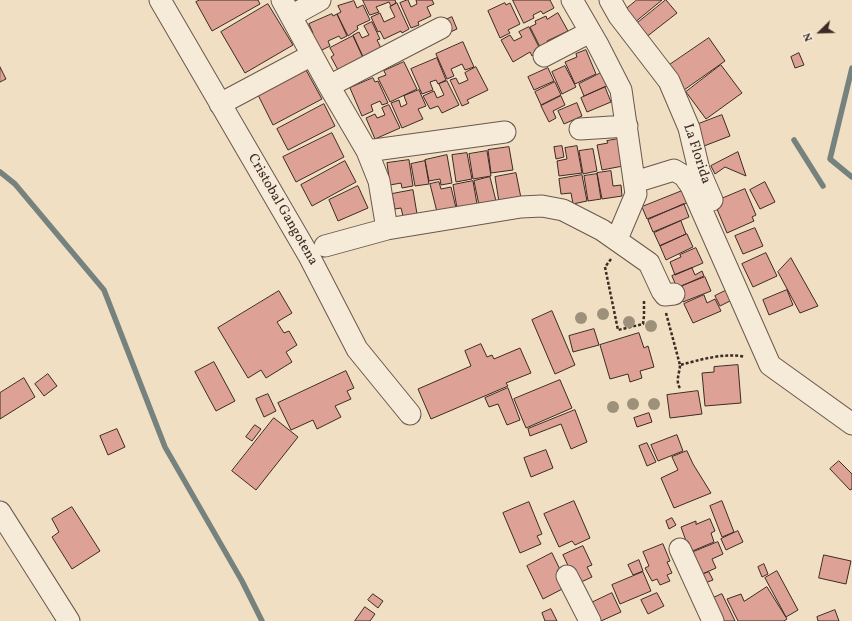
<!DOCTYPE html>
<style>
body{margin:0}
#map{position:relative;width:852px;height:621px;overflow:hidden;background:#f1dfc4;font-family:Vollkorn,serif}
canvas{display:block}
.north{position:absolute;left:800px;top:12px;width:40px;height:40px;-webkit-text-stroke:3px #f6ead9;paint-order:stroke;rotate:247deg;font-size:11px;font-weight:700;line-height:16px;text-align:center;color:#3c2b24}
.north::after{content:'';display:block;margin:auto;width:14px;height:18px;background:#3c2b24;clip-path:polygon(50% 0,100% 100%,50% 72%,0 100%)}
</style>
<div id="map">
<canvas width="852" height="621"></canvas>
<div class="north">N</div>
</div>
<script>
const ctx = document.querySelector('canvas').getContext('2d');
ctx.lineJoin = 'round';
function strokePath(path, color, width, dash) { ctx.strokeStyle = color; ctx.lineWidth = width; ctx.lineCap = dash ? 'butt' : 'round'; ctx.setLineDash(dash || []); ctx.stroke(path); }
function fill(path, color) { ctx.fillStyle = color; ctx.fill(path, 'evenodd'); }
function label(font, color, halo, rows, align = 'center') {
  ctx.font = font + ' Vollkorn,serif'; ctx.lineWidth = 3; ctx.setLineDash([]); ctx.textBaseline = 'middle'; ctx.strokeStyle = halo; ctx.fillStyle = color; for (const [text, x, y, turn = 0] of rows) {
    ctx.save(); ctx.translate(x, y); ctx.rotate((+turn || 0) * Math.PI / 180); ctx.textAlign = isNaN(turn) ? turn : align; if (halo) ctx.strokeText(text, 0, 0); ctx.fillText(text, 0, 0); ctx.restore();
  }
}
strokePath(new Path2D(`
 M852,68L830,159L852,177
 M794,140L823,186
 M0,172L15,184L104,290L165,447L242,581L262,621`), '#76827e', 5.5);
const building = new Path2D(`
 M200,0H258L260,4L212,31L196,2Z
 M363,0H395L396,3L391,6L389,2L376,7L379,12L370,15Z
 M408,0L411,7L417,4L416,0H432L434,4L427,7L431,16L418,22L419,25L411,28L400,3Z
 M513,0H550L554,8L543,14L541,11L533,15L534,18L524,23Z
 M637,0H662L634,23L625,10Z
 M666,0L677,13L645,38L635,25Z
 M354,1L357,8L363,5L370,20L357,26L358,29L348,36L337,14L341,12L338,6Z
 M397,3L409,29L402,33L401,31L384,39L380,31L378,32L371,17L380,13L384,22L395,17L390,7Z
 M505,3L506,5L510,3L520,24L508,30L510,33L500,38L488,11Z
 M268,4L293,45L245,73L221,32Z
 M558,13L568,31L547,41L549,45L541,49L530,27L536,24L535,21L546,16L547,19Z
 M332,14L333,16L337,14L347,36L341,39L339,36L328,41L330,46L320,51L312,34L313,33L309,24Z
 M452,17L457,29L446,34L441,22Z
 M372,22L380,39L377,40L381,48L365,61L353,35L359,32L362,38L369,35L364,26Z
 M529,27L541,51L532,56L530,52L513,62L501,40L510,35L514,41L522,37L519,32Z
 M353,36L365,62L338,70L331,57L334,55L330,48Z
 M709,38L725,61L684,90L668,66Z
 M463,42L474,67L465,70L462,64L451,69L454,76L447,79L436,54Z
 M586,50L596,74L575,84L565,62L577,57L576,54Z
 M799,53L804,65L795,68L791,57Z
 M437,58L446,80L438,84L436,80L430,82L433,90L422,94L411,69Z
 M404,62L417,89L390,102L378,78L386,75L384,71Z
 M721,65L742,93L706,119L686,92Z
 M565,66L576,87L562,94L552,72Z
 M0,67L6,79L0,82Z
 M476,67L488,90L467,100L469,103L462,106L450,80L456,78L459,84L468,80L465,73Z
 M548,68L554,81L534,90L528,77Z
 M306,70L322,99L273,125L258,95Z
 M601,73L607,86L584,96L579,84Z
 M373,78L375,82L378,81L388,103L382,105L380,101L371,105L373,111L362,116L350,88Z
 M447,81L459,105L442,113L438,106L430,109L423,96L434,91L437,98L444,95L439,84Z
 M555,82L561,95L541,105L535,92Z
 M605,87L611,102L587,112L581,98Z
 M419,90L426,106L418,109L423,119L402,128L391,103L399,100L401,107L407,104L404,96Z
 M561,96L565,105L553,111L556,118L549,122L541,106Z
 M577,103L582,116L564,124L558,111Z
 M324,104L335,126L288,150L277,129Z
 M389,105L400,128L375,139L366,118L375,114L377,118L385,115L382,108Z
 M722,115L730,136L704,146L696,125Z
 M332,133L344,157L296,182L283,157Z
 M618,139L623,166L602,170L597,145L608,143L607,141Z
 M562,146L564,157L556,159L554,147Z
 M577,146L582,173L559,176L557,161L567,159L565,148Z
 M509,147L513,170L491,173L488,150Z
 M593,149L597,171L583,174L579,151Z
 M487,151L491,176L473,179L469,154Z
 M738,152L746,176L725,167L715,174L711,166Z
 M467,153L472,179L456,182L452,155Z
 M447,155L452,183L441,185L440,179L429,181L425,160Z
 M409,160L413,186L402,188L401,183L390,185L387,163Z
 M345,161L356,182L312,206L301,185Z
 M425,161L429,184L415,186L411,164Z
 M611,171L613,186L621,185L622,196L602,199L597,173Z
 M516,173L521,198L499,202L495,177Z
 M597,174L601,199L588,201L584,176Z
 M582,175L587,201L573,204L571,193L561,194L559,179Z
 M490,177L496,201L479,205L474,181Z
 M473,181L477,204L457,208L453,185Z
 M439,182L441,189L451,187L456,208L437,212L430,184Z
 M765,182L775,202L760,209L750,190Z
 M358,186L368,208L338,221L329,200Z
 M745,189L756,215L752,217L754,221L727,233L714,202Z
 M413,190L417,214L403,216L401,208L395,209L392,194Z
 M682,191L687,203L647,219L642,207Z
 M684,204L689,217L653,232L648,220Z
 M681,221L686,234L660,246L654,233Z
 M755,228L763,246L743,254L735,236Z
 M687,234L693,247L666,260L660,246Z
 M696,248L703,263L675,275L670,262L681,257L680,255Z
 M766,253L777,276L753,287L742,264Z
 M791,258L818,306L800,313L778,272Z
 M692,268L695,275L702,271L704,276L677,288L672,276Z
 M705,277L711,291L683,302L677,288Z
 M727,290L732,300L720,306L715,296Z
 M787,290L793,305L769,315L763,300Z
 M279,291L292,313L277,322L284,333L289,331L297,345L286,352L292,362L266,378L261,370L248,378L218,328Z
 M704,295L707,303L715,299L721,311L693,323L684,304Z
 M552,311L575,365L555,374L532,320Z
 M594,329L599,345L573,352L569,336Z
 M639,333L644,348L648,346L654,367L640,371L642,378L630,382L628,374L610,379L600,345Z
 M481,344L487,357L492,355L494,359L520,348L531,373L506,383L508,386L431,419L418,389L471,366L465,351Z
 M214,362L235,401L216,411L195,372Z
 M738,365L741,403L705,406L702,373L714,372V367Z
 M346,371L354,388L347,391L351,399L335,406L341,417L317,429L313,420L291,430L278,403Z
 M48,374L57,386L44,396L35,384Z
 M24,378L35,397L0,419V393Z
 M560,380L572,408L526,428L514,399Z
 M508,388L520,420L507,425L498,404L489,407L485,398Z
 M698,391L702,414L670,418L667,395Z
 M268,394L276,411L264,417L256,399Z
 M575,410L587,442L571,449L561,424L530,436L528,429Z
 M649,413L652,422L637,427L634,418Z
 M274,418L298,437L256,490L232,471Z
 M255,425L261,429L252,441L246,437Z
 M117,429L125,447L108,455L100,436Z
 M677,435L683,451L658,461L651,445Z
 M647,443L656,462L647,466L639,446Z
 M546,450L553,468L531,477L524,458Z
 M687,451L693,464L711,493L674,508L661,478L678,470L672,457Z
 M839,461L852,474V489L850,490L830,469Z
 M574,501L590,538L575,545L572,541L559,547L544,514Z
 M722,501L734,532L722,537L710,506Z
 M529,502L542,534L537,536L541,544L520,553L503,513Z
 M72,507L100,551L72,569L52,537L59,532L52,519Z
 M672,518L676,525L669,529L666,521Z
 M710,519L715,531L711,533L714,542L690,552L681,527L696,521V524Z
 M738,531L743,542L726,550L721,539Z
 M718,542L723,554L712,559L716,568L700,575L691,553Z
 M663,544L670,561L667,562L672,573L667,575L670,581L660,585L657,579L652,581L645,568L649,566L643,552Z
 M583,546L592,565L587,567L592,577L579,583L572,574L563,555Z
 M552,553L568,586L543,599L527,566Z
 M824,555L851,561L846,584L819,578Z
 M639,560L643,571L633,575L628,565Z
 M764,564L768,574L762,577L758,567Z
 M777,571L798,610L786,617L765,578Z
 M643,572L651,591L620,604L612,585Z
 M709,572L713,580L705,583L701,575Z
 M767,587L787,619L784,621H738L727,599L741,594L744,601Z
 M612,593L621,612L601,621H594L587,605Z
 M657,593L664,606L648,614L641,600Z
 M373,594L383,601L378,608L368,600Z
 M722,594L735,621H721L711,599Z
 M365,607L375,614L370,621H355Z
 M551,609L557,621H545L542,613Z
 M835,610L839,621H818L817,617Z`);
fill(building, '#dda295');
strokePath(building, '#3c2b24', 1);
const minor = new Path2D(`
 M160,0L309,256L357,349L410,414
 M282,0L329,86L367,151L379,181L387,229
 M572,0L598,45L621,90L636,194L617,239
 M610,0L619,16L669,81L689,128L699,170L712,200
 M291,16L320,0
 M544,56L590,32
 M329,86L441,28
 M220,104L312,55
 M580,129L627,126
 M367,151L505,132
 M635,182L674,170L684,176L691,186L770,365L852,424
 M325,246L387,229L521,207L542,206L563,210L602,230L649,263L662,291L665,295L674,294
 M0,512L69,621
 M680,549L713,621
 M567,576L590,621`);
strokePath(minor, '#69584c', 23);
strokePath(new Path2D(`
 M611,259L605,267L618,330L643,324L644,316V300
 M666,313L680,365C699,360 726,352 745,357
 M680,388C675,381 680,372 680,365`), '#3c2b24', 2.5, [3, 2]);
strokePath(minor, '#f6ead9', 21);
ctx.fillStyle = '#9e917c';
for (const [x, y] of [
 [603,314],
 [581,318],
 [629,322],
 [651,326],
 [633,404],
 [654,404],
 [613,407]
]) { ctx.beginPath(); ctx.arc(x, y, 6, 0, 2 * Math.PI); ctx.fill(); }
label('14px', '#3c2b24', '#f6ead9', [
 ["La Florida",696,154,72],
 ["Cristobal Gangotena",282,210,60]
]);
</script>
